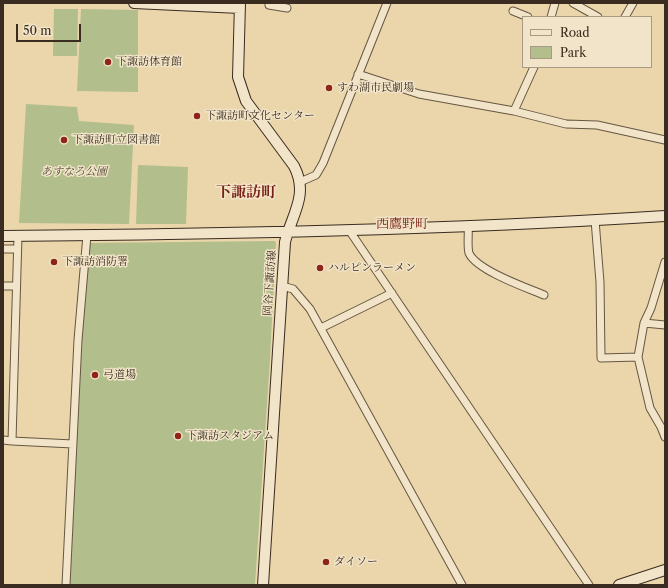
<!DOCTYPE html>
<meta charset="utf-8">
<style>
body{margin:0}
#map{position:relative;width:668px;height:588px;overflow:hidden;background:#ead6aa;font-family:"Libre Caslon Text",serif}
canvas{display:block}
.frame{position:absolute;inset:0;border:4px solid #3a2c20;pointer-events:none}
.legend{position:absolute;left:522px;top:16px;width:130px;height:52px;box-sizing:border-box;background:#f1e4c8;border:1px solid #a89a85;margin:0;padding:5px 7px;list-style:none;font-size:12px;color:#3a2c20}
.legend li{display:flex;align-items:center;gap:8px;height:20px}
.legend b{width:20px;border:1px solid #a89a85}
.scale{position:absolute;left:16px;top:24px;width:65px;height:18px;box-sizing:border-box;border:2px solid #3a2c20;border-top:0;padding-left:5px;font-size:12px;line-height:14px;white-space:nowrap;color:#3a2c20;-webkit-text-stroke:3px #f1e4c8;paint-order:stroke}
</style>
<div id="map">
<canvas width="668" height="588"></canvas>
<div class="frame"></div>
<ul class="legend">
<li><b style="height:5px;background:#f1e4c8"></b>Road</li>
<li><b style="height:11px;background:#b2bf8c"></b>Park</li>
</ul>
<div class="scale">50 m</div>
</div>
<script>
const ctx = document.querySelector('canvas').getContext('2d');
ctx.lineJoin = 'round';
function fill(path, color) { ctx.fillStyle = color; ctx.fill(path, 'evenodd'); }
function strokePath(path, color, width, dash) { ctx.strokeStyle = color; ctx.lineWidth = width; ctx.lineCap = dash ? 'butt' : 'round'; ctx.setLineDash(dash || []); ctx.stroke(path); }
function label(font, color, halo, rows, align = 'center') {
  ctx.font = font + ' "Libre Caslon Text","Noto Serif JP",serif'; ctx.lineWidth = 3; ctx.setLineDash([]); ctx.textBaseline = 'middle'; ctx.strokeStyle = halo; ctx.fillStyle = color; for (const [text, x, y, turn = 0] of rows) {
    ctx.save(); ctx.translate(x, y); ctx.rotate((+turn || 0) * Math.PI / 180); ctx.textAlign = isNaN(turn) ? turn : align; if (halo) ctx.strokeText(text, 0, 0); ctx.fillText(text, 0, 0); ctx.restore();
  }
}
fill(new Path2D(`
 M54,9H78L77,56H53Z
 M81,9L138,10V92L77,91Z
 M26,104L77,107L79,121L134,125L129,224L19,223Z
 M138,165L188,167L186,224H136Z
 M274,241L276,242L270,359L255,585H69L79,371L88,243Z`), '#b2bf8c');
const street = new Path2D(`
 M269,3V5L287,8
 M573,3L598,17
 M513,11L528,17
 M551,17L555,3
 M625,17L633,3
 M358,74L419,94L514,111L566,124L597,125L665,140
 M514,111L534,67
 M300,182L316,175L323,163L387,3
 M595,220L600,282L601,358L638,357
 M468,225C469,232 467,247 469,253C476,270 527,288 544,295
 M349,230L589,585
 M3,249H17
 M665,262L651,308L644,323L638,357L650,408L661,427L665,437
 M3,286H16
 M282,286L293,289L310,309L462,585
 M644,323L665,325
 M321,328L392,293
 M3,440L12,441L18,236
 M12,441L73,444
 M66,585L78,340L87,235`);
const secondary = new Path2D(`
 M134,3L240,8
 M240,3L238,77L246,101L294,166C309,195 292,214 285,242L263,585
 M3,236C224,234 445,230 665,216
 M619,585L665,570`);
strokePath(street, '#665642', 9);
strokePath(secondary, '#3a2c20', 12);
strokePath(street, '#f1e4c8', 7);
strokePath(secondary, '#f1e4c8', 10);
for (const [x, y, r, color] of [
 [108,62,4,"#8f2418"],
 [329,88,4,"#8f2418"],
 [197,116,4,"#8f2418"],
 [64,140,4,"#8f2418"],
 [54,262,4,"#8f2418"],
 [320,268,4,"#8f2418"],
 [95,375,4,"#8f2418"],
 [178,436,4,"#8f2418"],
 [326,562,4,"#8f2418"]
]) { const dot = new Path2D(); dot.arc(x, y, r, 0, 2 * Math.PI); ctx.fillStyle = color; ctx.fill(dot); strokePath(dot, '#f1e4c8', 1.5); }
label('11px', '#3a2c20', '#f1e4c8', [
 ["下諏訪体育館",116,62],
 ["すわ湖市民劇場",337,88],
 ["下諏訪町文化センター",205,116],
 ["下諏訪町立図書館",72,140],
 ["下諏訪消防署",62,262],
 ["ハルピンラーメン",328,268],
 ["弓道場",103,375],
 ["下諏訪スタジアム",186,436],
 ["ダイソー",334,562]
], 'left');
label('italic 11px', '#524936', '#f1e4c8', [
 ["あすなろ公園",74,172]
]);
label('11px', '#3a2c20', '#f1e4c8', [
 ["岡谷下諏訪線",270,283,-86]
]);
label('13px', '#7a1f14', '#f1e4c8', [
 ["西鷹野町",402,224]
]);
label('bold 15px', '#7a1f14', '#f1e4c8', [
 ["下諏訪町",246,193]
]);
</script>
